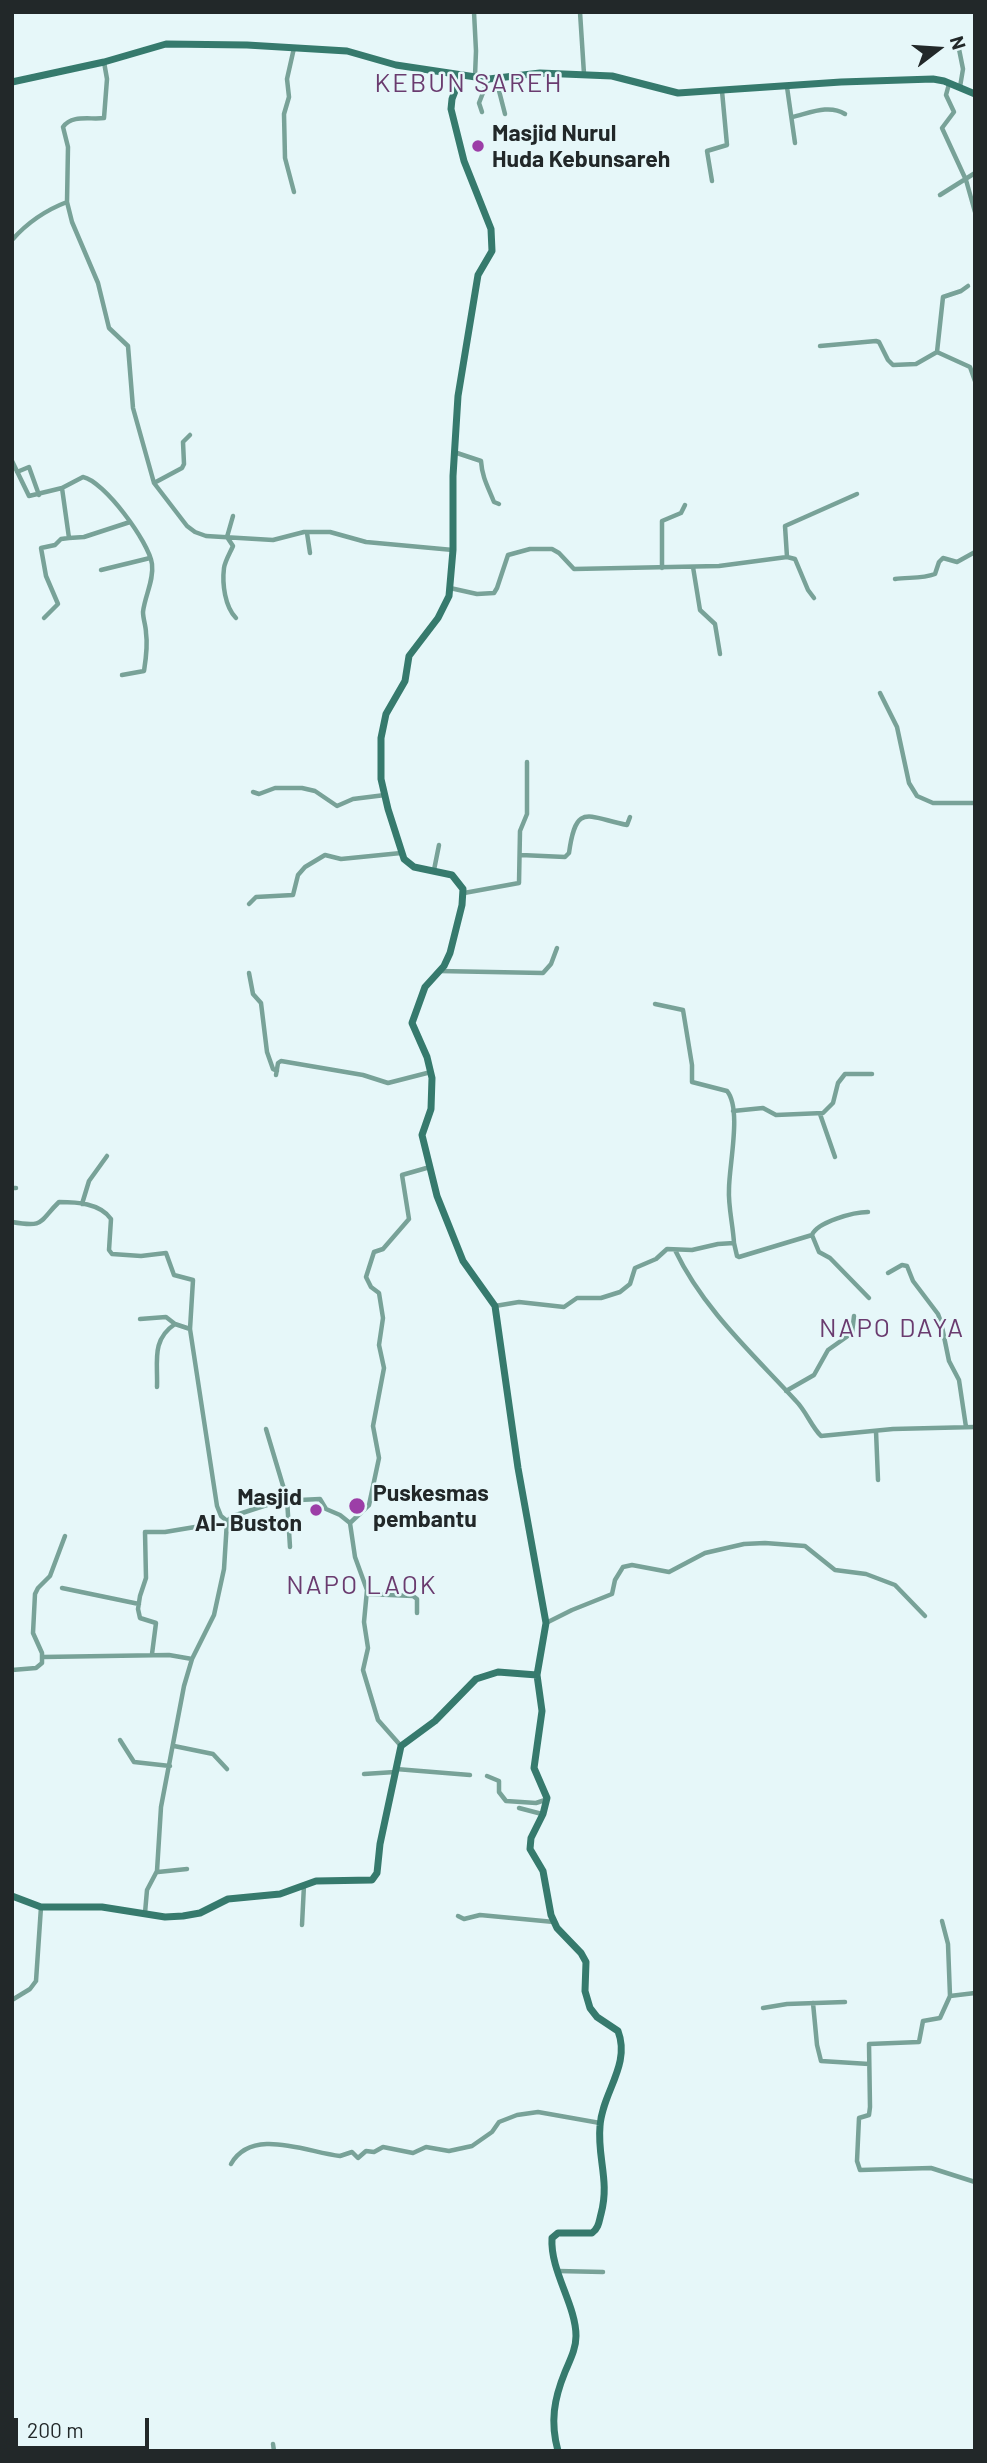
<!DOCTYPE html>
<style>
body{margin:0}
#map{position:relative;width:987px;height:2463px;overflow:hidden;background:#e6f7f9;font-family:Barlow,sans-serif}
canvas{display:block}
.frame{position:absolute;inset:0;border:14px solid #222829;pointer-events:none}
.north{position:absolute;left:903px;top:14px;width:70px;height:70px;-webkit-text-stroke:5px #e6f7f9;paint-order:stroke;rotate:73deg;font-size:19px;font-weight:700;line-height:28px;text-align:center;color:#222829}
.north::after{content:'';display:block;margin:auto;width:24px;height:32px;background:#222829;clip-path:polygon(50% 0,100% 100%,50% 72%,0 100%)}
.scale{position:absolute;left:14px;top:2418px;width:135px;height:32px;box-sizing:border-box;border:4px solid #222829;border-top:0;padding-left:9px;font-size:21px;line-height:24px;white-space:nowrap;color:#222829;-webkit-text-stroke:5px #e6f7f9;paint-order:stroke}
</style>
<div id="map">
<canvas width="987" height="2463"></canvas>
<div class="frame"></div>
<div class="north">N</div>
<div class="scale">200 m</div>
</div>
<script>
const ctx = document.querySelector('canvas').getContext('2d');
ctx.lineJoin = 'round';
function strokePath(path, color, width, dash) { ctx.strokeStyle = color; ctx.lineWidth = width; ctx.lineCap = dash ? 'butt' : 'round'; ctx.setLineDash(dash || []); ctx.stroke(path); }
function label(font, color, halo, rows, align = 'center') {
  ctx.font = font + ' Barlow,sans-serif'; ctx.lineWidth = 5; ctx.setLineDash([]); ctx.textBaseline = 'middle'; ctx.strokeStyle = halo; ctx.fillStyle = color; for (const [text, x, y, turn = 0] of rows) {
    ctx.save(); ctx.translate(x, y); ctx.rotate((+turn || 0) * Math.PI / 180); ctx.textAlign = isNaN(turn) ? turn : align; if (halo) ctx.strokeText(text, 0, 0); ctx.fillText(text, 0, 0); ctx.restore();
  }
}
strokePath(new Path2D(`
 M474,12L476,51L475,76
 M580,12L584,74
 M957,39L963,69L960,87
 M294,48L287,79L289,97L284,114L285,158L294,192
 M104,62L107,79L104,118C91,120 72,114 63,127L68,147L67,202L72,222L98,283L109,328L128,346L133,408L154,483L187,526L195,532L206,536L273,540L304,532H330L366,542L453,550
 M496,79L505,114
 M949,84L946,95L954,112L942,128L966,180L975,212
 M787,87L795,143
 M482,112L479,103L488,80
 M792,117C810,113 829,104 845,114
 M712,181L707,151L727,145L722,91
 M940,195L975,173
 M12,240C27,223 46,210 67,202
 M820,346L876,341L879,342L888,360L893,365L916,364L937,352L970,367L975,381
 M937,352L943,297L961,291L968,286
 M454,452L481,461C482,477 488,487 494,502L499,504
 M12,461L29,496L62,488L69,538L61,539L55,545L41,548L46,576L58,604L44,618
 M17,472L29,467L39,495
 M154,483L182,468L184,464L183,442L190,435
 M62,488L83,477C104,481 149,542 152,564C154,581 145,595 143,612C143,619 146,626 146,633C148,646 146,658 144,671L122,675
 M233,516L227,537L233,546C230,553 225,561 224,568C222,584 225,607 236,618
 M307,533L310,553
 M69,538L84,537L130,522
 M787,557L795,559L808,590L814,598
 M693,567L700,610L715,624L720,654
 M662,568V521L681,513L685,505
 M101,570L150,558
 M895,579C908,577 922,579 935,574L939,562L943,558L957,562L975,552
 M450,588L477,594L494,593L497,588L508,555L530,549H552L559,553L574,569L719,566L787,557L785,526L857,494
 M880,693L897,727L909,783L917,796L933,803H975
 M253,792L259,794L275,788H302L315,791L337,806L353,799L385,795
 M521,855L565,857L569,853C576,802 587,817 627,825L630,817
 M434,870L439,845
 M464,893L519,883L520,831L527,814V762
 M249,904L256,897L293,895L298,875L305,867L325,855L341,859L401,853
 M439,971L543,973L551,964L557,948
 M249,973L253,994L261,1003L267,1052L273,1069L277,1071
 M655,1004L683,1010L692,1065V1082L727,1091C742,1109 729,1165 729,1189C728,1206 733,1225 734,1243
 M276,1075L278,1063L281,1061L363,1075L388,1083L431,1072
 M733,1111L763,1108L776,1115L823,1113L833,1103L838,1083L845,1074H872
 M820,1114L835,1157
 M12,1188H16
 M82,1204L89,1181L107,1156
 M12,1222C46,1228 39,1221 59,1202C76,1202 100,1203 111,1219L109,1250L112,1254L141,1256L166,1253L174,1275L193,1280L190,1329L217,1506L221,1516L227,1521
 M812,1235C817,1222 854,1212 868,1212
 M675,1250C703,1309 753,1354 796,1401C806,1411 811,1426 821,1436L893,1429L975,1427
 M888,1273L902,1265L907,1266L913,1281L938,1314L941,1322L949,1361L959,1380L966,1427
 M495,1306L519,1302L564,1307L577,1298H601L620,1292L630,1284L635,1268L656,1259L667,1249L692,1250L718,1244L734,1243L737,1256L739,1257L812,1235L819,1252L830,1258L869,1298
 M140,1319L166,1317L175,1324L190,1329
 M157,1387C158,1362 151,1340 175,1324
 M786,1391L814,1375L828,1350L852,1333L854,1316
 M266,1429L287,1499L290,1547
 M876,1431L878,1480
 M350,1523L369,1505L379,1458L373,1426L384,1368L379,1345L383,1318L379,1293L371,1287L366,1277L374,1252L383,1249L409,1219L402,1175L430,1167
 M62,1588L139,1604
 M367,1594L413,1596L417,1599V1613
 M546,1623L572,1610L612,1594L615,1580L623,1567L632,1565L669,1572L705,1553L744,1544L765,1543L805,1546L835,1570L866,1574L895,1585L925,1616
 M152,1654L156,1623L140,1618L138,1609L140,1596L146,1578L145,1532H165L207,1525L227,1526
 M43,1657L169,1655L192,1659
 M12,1670L36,1668L42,1663V1653L33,1633L35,1594L38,1588L50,1576L65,1536
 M120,1740L134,1762L170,1766
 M174,1746L213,1754L227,1769
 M396,1769L470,1775
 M364,1774L395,1772
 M487,1776L499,1781V1792L506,1801L536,1803L545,1800
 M519,1808L542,1814
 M158,1872L187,1869
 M145,1913L147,1890L157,1871L161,1807L184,1686L192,1659L214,1615L224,1569L227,1521L233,1516L279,1501L320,1499L326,1509L340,1515L350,1523L355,1557L367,1590L364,1622L368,1648L363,1670L378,1720L401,1746
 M458,1916L464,1919L480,1915L554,1922
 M942,1921L948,1944L950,1996
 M302,1925L304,1885
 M975,1993L950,1996L940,2018L923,2021L919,2042L869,2044L870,2107L869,2115L859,2118L857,2161L860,2170L931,2168L975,2182
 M12,2000L30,1989L36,1981L41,1907
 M813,2003L817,2045L821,2061L869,2064
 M763,2008L787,2004L845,2002
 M231,2164C252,2127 306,2152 340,2156L352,2152L358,2158L366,2151L374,2152L383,2147L413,2153L426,2147L449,2151L472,2146L492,2132L499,2122L517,2115L538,2112L600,2123
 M558,2271L603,2272
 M273,2444L274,2451`), '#78a298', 4.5);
strokePath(new Path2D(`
 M461,75L452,99L451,109L464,161L491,229L492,251L478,275L458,396L453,476V550L449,596L438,618L409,656L405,681L386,714L381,738V779L388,809L404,859L414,867L452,875L463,889L462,905L450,953L444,966L425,987L412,1023L427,1057L432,1078L431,1109L422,1135L437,1196L463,1261L495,1306L518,1468L546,1623L537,1675L542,1711L534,1768L547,1798L543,1814L531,1838L530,1849L543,1871L551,1915L557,1928L581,1953L586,1962L585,1991L590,2008L597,2017L618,2031C631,2065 602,2093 600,2126C597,2157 610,2181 601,2214C599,2221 599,2228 592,2233H558L552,2238C550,2271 576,2305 576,2336C576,2349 570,2360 565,2372C554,2399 550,2422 558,2451
 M12,82L104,62L166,44L247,45L347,51L396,65L489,79L540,73L612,76L678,93L841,82L933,79L944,81L975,94
 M12,1896L41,1907H102L165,1917L183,1916L200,1913L228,1899L280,1894L316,1881L372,1880L377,1873L380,1844L401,1746L435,1721L476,1679L498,1672L537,1675`), '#367a6d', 7);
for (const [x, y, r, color] of [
 [478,146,7,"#9c3ea7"],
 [357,1506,9,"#9c3ea7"],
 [316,1510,7,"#9c3ea7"]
]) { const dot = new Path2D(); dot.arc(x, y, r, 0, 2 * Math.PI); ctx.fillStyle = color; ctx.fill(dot); strokePath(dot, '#e6f7f9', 2.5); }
label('bold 23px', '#222829', '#e6f7f9', [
 ["Masjid Nurul",492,133],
 ["Huda Kebunsareh",492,159],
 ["Puskesmas",373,1493],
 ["pembantu",373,1519],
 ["Masjid",302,1497,"right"],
 ["Al- Buston",302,1523,"right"]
], 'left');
ctx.letterSpacing = '2px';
label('26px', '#6a3b6f', '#e6f7f9', [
 ["KEBUN SAREH",469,83],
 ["NAPO DAYA",892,1328],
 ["NAPO LAOK",362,1585]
]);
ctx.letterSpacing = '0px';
</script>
